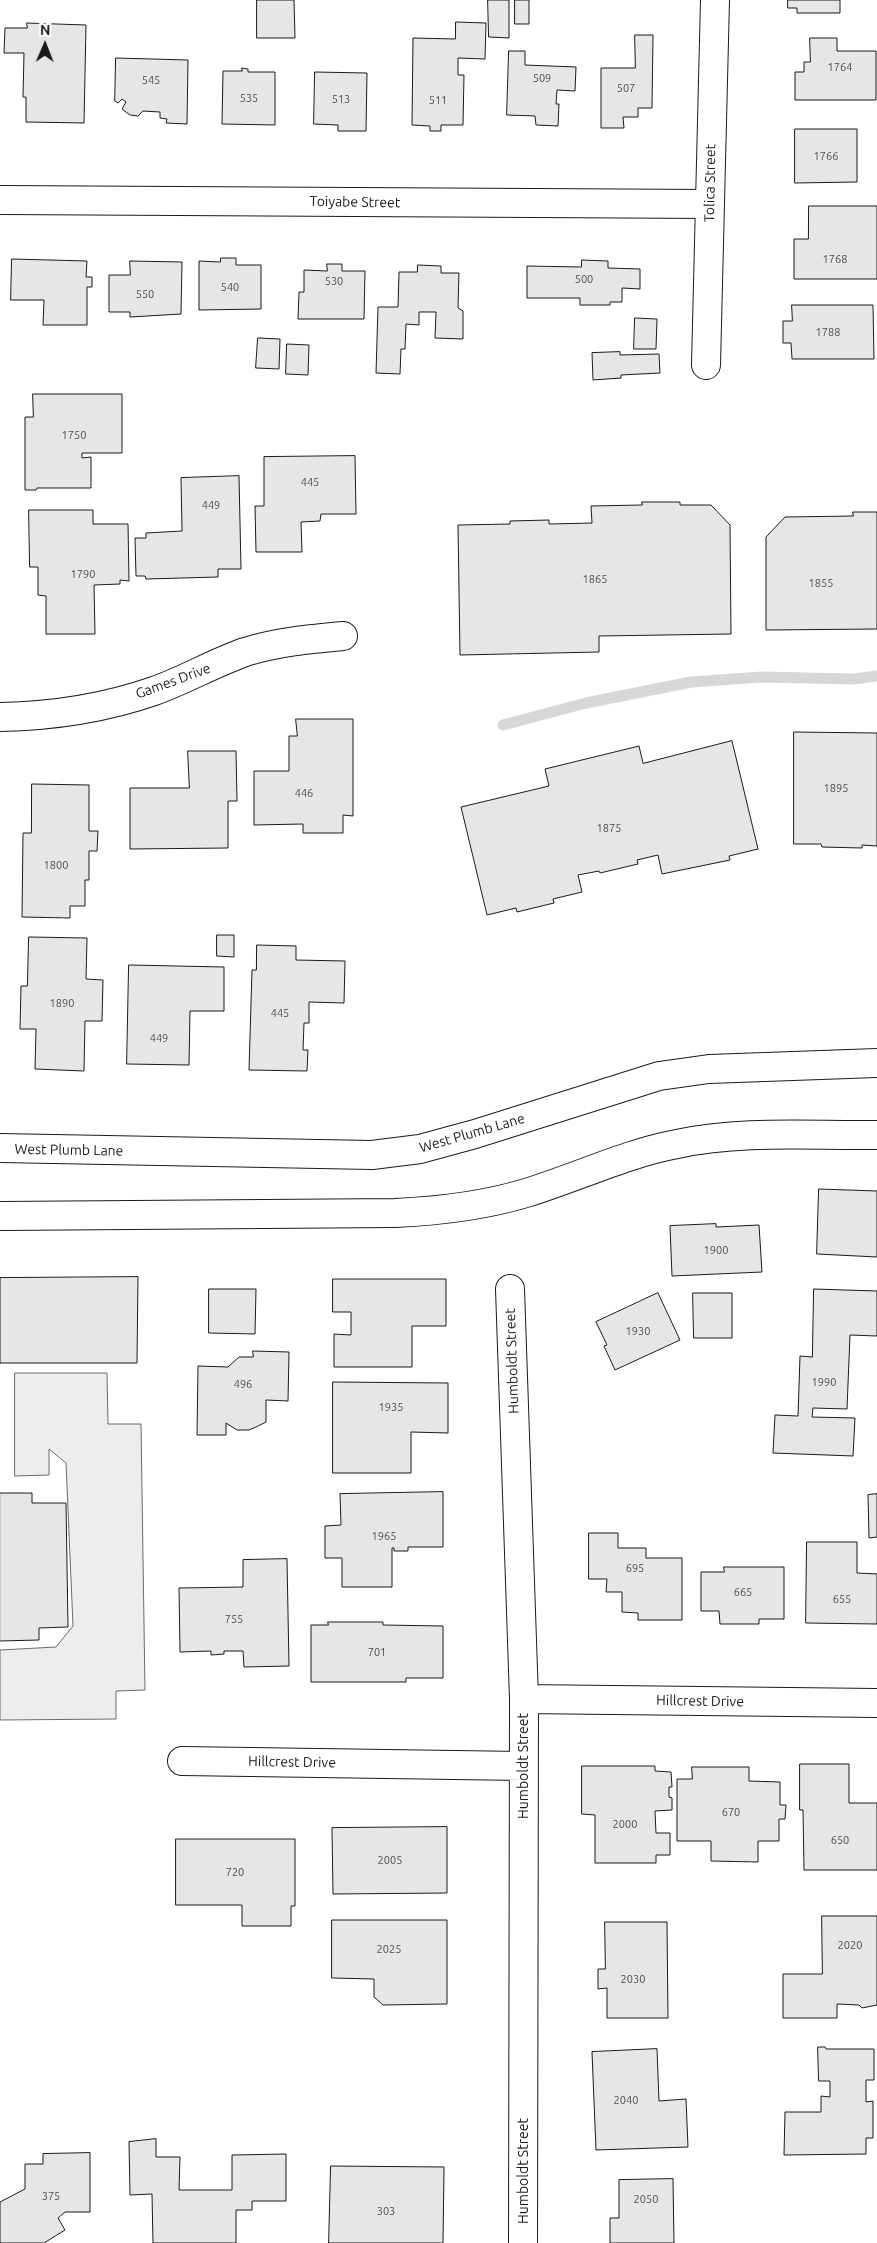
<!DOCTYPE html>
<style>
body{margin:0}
#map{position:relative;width:877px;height:2243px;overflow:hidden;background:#fff;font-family:Ubuntu,sans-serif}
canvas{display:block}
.north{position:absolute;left:20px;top:20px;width:50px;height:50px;-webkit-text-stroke:4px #fff;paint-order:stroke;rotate:1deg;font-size:14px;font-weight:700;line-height:20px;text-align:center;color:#1a1a1a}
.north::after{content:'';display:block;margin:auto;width:18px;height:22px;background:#1a1a1a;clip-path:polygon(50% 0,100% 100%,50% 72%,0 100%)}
</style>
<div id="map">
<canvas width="877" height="2243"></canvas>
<div class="north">N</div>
</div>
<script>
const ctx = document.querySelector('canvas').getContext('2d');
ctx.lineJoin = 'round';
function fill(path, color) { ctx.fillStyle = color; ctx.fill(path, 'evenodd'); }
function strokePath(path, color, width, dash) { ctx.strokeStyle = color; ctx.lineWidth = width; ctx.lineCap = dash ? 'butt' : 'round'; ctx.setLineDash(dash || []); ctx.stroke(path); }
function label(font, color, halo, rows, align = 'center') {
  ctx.font = font + ' Ubuntu,sans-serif'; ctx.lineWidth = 4; ctx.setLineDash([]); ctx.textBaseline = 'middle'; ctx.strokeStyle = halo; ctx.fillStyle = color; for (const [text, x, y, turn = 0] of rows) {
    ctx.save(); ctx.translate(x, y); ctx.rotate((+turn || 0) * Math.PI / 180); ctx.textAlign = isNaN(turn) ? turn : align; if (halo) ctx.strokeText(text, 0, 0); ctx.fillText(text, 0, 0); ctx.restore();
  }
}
const built = new Path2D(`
 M15,1373H107L108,1424H141L145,1690L116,1691V1719L0,1720V1650L56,1647L73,1626L66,1463L49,1449V1475L15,1476Z`);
fill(built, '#ededed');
strokePath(built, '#6a6a6a', 1);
strokePath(new Path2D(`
 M503,725L586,703L691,682L762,677L853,679L877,676`), '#d7d7d7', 11);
const building = new Path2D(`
 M257,0H294L295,38H257Z
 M488,0H509V38L489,37Z
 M515,0H529V24H515Z
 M788,0H840V13H797V8H788Z
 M456,22L486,23L485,59L458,58V75H464L463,125H441V131H430V126L412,125L413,38L455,39Z
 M27,23L86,25L84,123L26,122V97H23L24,53H4L5,28H27Z
 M635,35H653L652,108H638V117H623L624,128H601V68H635Z
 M810,38H837V51H876V100H795V72H804V62H810Z
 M509,51H525V65L576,67L575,91L557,90L556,104H559L558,126L536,125L535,116L507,115Z
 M116,58L188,60L187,124L166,123L167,119L160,118V112L143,111L138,116L130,115L122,109L126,102L122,99L118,103L115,101Z
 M242,68L248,69V72H275V125L222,124L223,71H242Z
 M315,72L367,73L366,131H338V125L314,124Z
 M795,129H857V182L795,183Z
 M809,206H877V279H794V239H808Z
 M221,258H236V265H261V309L199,310V261L220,262Z
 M12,259L87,261L86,277H92V287H87V325H43L44,300H11Z
 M582,260L608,261V268L640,269V289L622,288V302H610V305H580V298H527V266L581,267Z
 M130,261L182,262L181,314L130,317V312H109V275H130Z
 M327,264H342V271H365L364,319H298L299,292H304V270L327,271Z
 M418,265L441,266V273H459L458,308L463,311V339L435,338L436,312H419V325L406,324L405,349H401L400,374L376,373L378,307H398L399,272H417Z
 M792,305H873L874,359H792L791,343H783V321H792Z
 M635,318L657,319L656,349H634Z
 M258,338L280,339L279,369L256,368Z
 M287,344L309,345L308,375L286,374Z
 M620,352V355L659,354L660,373L621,375V378L593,380L592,353Z
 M33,394H122V453H82V458L91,457V488H37L36,490H25V417H33Z
 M355,456L356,514H321L320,521L301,522L302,552H256L255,506H264V457Z
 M239,476L241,569H218V577L146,579L145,576H136L135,538H146V533L182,531L181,478Z
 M642,502H680V505H711L730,525L731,634L599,636V652L460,655L458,525L510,524V521L549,520V524L592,523L591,506L642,505Z
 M29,510H93V524H128L129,581L120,580V584L94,585L95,634H46V596L38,595V567H30Z
 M853,512H877V629L766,630V537L785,517L853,516Z
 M296,719H353V816L343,815V833H303V824L254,825V771H289V736H297Z
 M794,732L877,733V846L862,845V848L822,847L821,844H794Z
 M732,741L758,849L729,856L730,860L662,874L658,855L637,860L638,864L600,873L599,871L578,875L582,892L553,899L554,903L517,912L516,908L487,915L461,807L549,786L545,769L639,746L643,763Z
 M188,751H236L237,801H228V848L130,849V788H189Z
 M32,784L89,785V831H98L97,851H89V880H85V906H70V918L22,917L23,833H31Z
 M217,935H234V957L217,956Z
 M29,937L87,938L86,979L103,980L102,1021H85L84,1071L35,1069L36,1029H20L21,986H27Z
 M257,945L296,946V960L345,961L344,1003L309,1002V1023H304L303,1050H308L307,1071L249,1070L252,970H256Z
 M129,965L224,967V1011H190L189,1065L127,1064Z
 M819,1189L877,1191V1257L817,1254Z
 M716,1224V1227L759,1225L762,1272L672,1276L670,1226Z
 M138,1277L137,1363H0V1278Z
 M333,1279H446V1326H412V1367H334V1334L351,1335V1312H333Z
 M209,1289H256L255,1334L209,1333Z
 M814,1289L877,1291V1336L850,1335L847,1409L813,1408L812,1417L855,1418L853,1456L773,1453L775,1415L798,1416L800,1356L812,1357Z
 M658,1293L680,1340L615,1370L604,1346L607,1345L596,1322Z
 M693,1293H732V1338H694Z
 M253,1351L289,1352L288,1401L266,1400V1422L256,1427L249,1430H237L226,1423V1435H197L198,1366L228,1367L239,1357H253Z
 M333,1382L448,1383V1433L411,1432V1473H333Z
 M443,1492V1547H408V1551H394V1548H392V1587H342V1558H325V1526L341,1525L340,1494Z
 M0,1493H32V1503H66L68,1627L39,1628V1640L0,1641Z
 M877,1494V1537L869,1538L868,1495Z
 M589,1533H618V1548H646V1558H682V1620H638V1613L622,1612V1592H606L607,1579H589Z
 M807,1542H857V1573L877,1574V1624L806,1623Z
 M287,1559L289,1666L244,1667L243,1651H224V1654L211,1655V1651L180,1652L179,1588L243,1587V1560Z
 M724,1567H784V1619H759V1624H720L719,1611H701V1572H724Z
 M328,1622H383V1625L443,1626V1678H406V1682H311V1625H328Z
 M800,1764H849V1803H877V1870H804L803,1810H800Z
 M582,1766H655V1771L671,1772L672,1787H669V1797L672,1798V1810L655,1811L656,1833H670V1855H656V1863H595V1815L582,1814Z
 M692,1767H749V1781L780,1782V1805H786L785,1819H779V1841H758V1862L711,1861V1841H677V1779H692Z
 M447,1827V1893L333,1894L332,1828Z
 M176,1839H295V1906H291V1926H242V1905H176Z
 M822,1916H877V2005L862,2008L859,2005L837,2004V2018H783V1974H822Z
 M332,1920H447V2004L383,2005L374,1997V1979L332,1978Z
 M605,1922H667L668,2018H607V1988L598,1989V1969H605Z
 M818,2047H825L826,2049H874V2080H866V2102L873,2101V2138H866V2154L784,2155L785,2112H821V2096L830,2097V2081H819Z
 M657,2049L659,2101L686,2099L688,2147L596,2150L592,2052Z
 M156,2139V2157H180L179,2190H232V2155L286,2154V2201H252V2210H236V2243H153L152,2194L130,2195L129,2142Z
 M90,2153V2212H65L58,2218L65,2230L44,2243H0V2202L25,2189V2164H43V2154Z
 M331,2166L444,2167L443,2243H329Z
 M673,2179L674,2243H610V2218H619V2180Z`);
fill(building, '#e6e6e6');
strokePath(building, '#1a1a1a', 1);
const street = new Path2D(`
 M0,200L710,204
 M706,365L715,0
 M0,717C52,716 105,708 154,691C185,680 214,663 245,652C277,642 310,639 343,636
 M510,1289L524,1699L523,2243
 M524,1699L877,1703
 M182,1761L523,1766`);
const secondary = new Path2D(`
 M0,1148L372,1155L420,1149L475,1134L659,1076L709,1069L877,1063
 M0,1216L395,1213C438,1211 483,1206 526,1193C576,1178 624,1154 677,1144C742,1130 811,1136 877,1135`);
strokePath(street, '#1a1a1a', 30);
strokePath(secondary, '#1a1a1a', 30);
strokePath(street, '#fff', 28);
strokePath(secondary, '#fff', 28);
label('11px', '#4d4d4d', null, [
 ["1764",840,67],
 ["509",542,78],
 ["545",151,80],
 ["507",626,88],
 ["535",249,98],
 ["513",341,99],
 ["511",438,100],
 ["1766",826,156],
 ["1768",835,259],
 ["500",584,279],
 ["530",334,281],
 ["540",230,287],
 ["550",145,294],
 ["1788",828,332],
 ["1750",74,435],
 ["445",310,482],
 ["449",211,505],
 ["1790",83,574],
 ["1865",595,579],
 ["1855",821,583],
 ["1895",836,788],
 ["446",304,793],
 ["1875",609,828],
 ["1800",56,865],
 ["1890",62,1003],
 ["445",280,1013],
 ["449",159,1038],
 ["1900",716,1250],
 ["1930",638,1331],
 ["1990",824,1382],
 ["496",243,1384],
 ["1935",391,1407],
 ["1965",384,1536],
 ["695",635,1568],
 ["665",743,1592],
 ["655",842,1599],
 ["755",234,1619],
 ["701",377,1652],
 ["670",731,1812],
 ["2000",625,1824],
 ["650",840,1840],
 ["2005",390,1860],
 ["720",235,1872],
 ["2020",850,1945],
 ["2025",389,1949],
 ["2030",633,1979],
 ["2040",626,2100],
 ["375",51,2196],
 ["2050",646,2199],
 ["303",386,2211]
]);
label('14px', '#1a1a1a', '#fff', [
 ["Tolica Street",710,183,-89],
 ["Toiyabe Street",355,202,1],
 ["Games Drive",173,681,-20],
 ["West Plumb Lane",472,1133,-16],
 ["West Plumb Lane",69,1150,1],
 ["Humboldt Street",512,1361,-92],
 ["Hillcrest Drive",700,1701,1],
 ["Hillcrest Drive",292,1762,1],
 ["Humboldt Street",523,1766,-90],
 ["Humboldt Street",523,2171,-90]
]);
</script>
